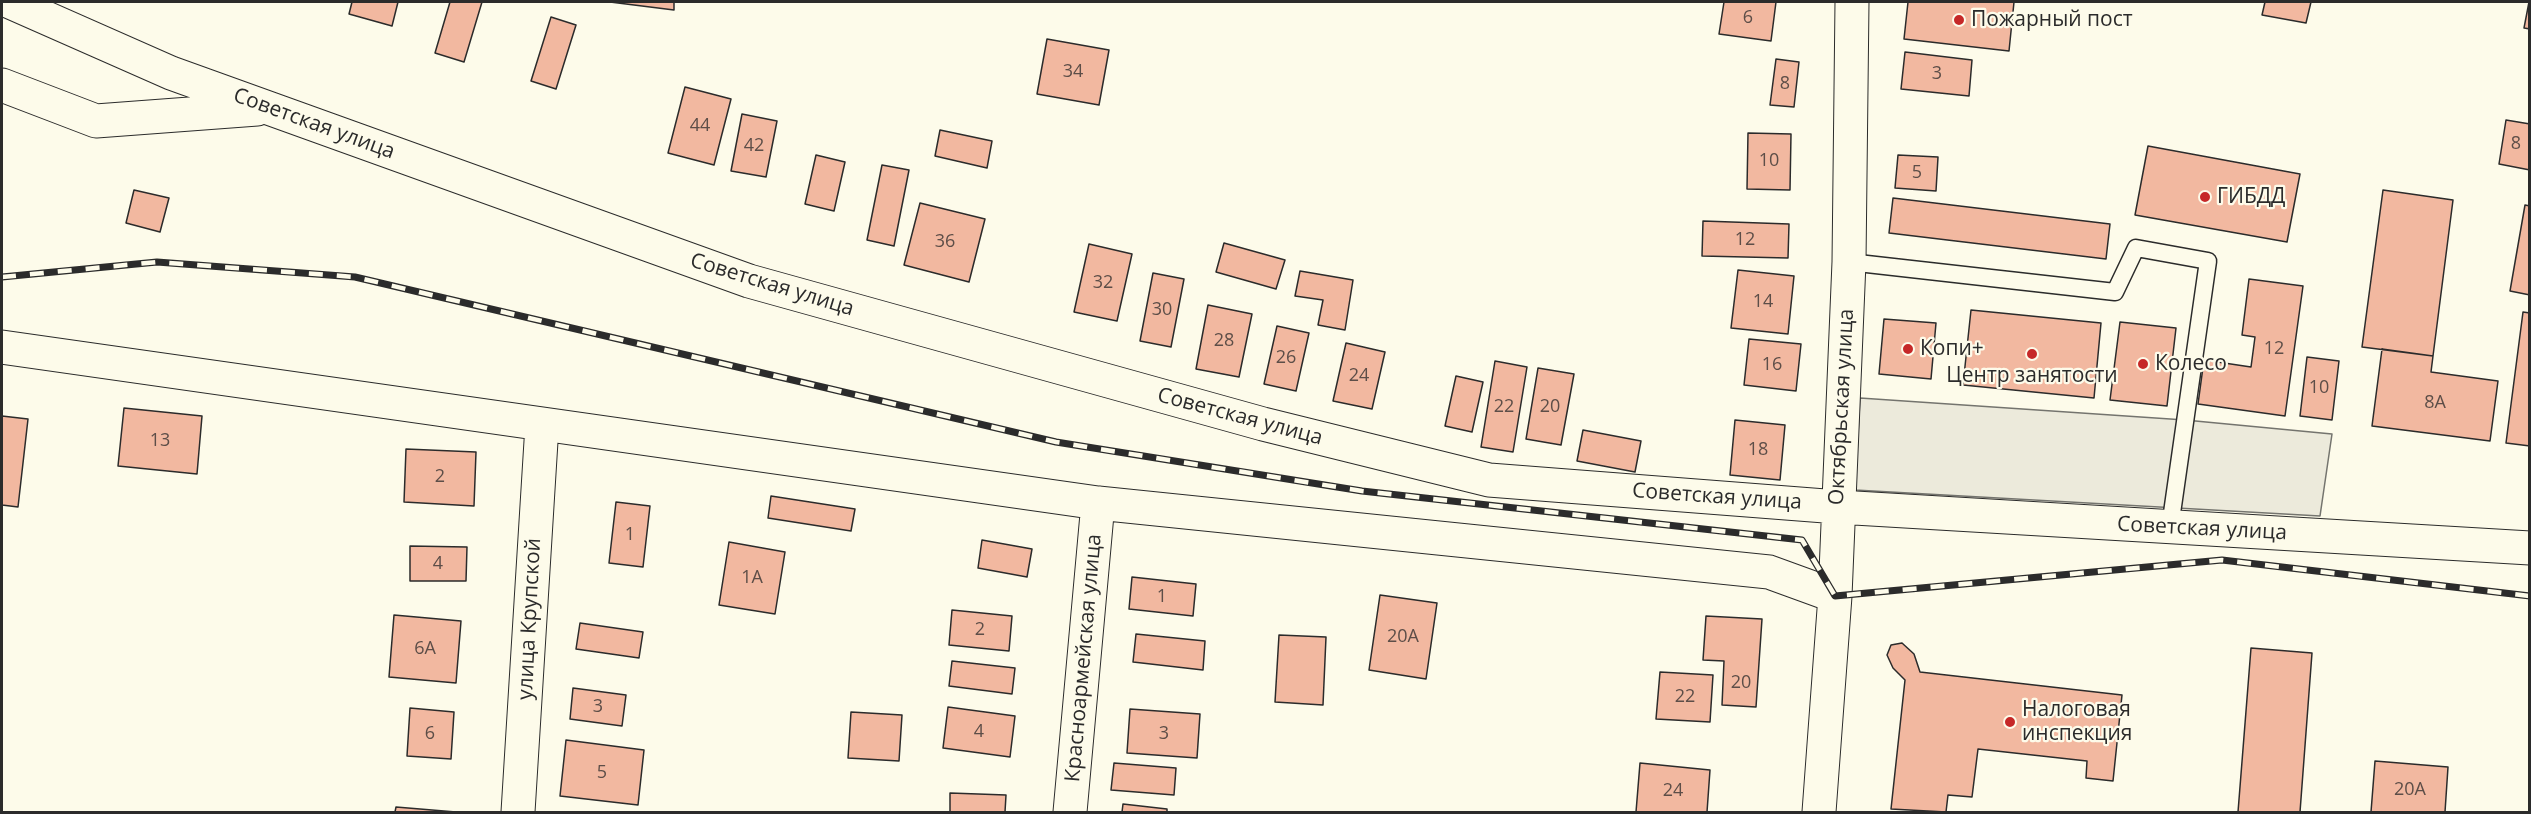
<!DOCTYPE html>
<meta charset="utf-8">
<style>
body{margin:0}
#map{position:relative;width:2531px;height:814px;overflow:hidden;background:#fdfbea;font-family:"Open Sans",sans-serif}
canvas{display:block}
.frame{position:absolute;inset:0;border:3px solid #2b2b2b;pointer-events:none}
</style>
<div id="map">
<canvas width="2531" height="814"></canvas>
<div class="frame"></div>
</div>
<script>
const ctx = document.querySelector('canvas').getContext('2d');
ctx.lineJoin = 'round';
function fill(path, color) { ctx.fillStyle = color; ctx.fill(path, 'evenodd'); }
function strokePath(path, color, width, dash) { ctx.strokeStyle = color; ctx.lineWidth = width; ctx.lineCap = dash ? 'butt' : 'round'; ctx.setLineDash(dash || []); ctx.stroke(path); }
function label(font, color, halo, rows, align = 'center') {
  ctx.font = font + ' "Open Sans",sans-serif'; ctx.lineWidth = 4.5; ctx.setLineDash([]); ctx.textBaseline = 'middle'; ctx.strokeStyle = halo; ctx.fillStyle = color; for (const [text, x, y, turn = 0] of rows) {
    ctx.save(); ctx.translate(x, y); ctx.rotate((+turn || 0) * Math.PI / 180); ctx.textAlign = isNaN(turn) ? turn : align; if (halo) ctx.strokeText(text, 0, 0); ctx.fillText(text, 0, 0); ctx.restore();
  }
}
const parking = new Path2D(`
 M1860,398L2185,420L2332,434L2320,516L1855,490Z`);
fill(parking, '#eceadb');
strokePath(parking, '#74746e', 1.5);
const building = new Path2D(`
 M352,2H398L392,26L349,14Z
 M450,2H482L464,62L435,53Z
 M610,2H674V10Z
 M1724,2H1776L1771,41L1719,34Z
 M1908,2H2014L2009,51L1904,39Z
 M2265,2H2311L2306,23L2262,15Z
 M2529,2H2530V29L2524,28Z
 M551,17L576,25L556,89L531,81Z
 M1047,39L1109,50L1099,105L1037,94Z
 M1905,52L1972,60L1969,96L1901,89Z
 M1776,59L1799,62L1794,107L1770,105Z
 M685,87L731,99L714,165L668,153Z
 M742,114L777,121L766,177L731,171Z
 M2506,120L2530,124V170L2499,164Z
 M940,130L992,141L987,168L935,156Z
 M1748,133L1791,134L1790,190L1747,189Z
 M2148,146L2300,174L2287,242L2135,215Z
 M816,155L845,162L834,211L805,204Z
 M1898,155L1938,157L1936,191L1895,188Z
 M882,165L909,170L894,246L867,240Z
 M134,190L169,198L160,232L126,223Z
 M2383,190L2453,200L2433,356L2362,347Z
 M1893,198L2110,224L2106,259L1889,233Z
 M920,203L985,219L969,282L904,265Z
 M2525,205L2530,206V295L2510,291Z
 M1703,221L1789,224L1788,258L1702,256Z
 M1224,243L1285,260L1276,289L1216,272Z
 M1089,244L1132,254L1117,321L1074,312Z
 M1738,270L1794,276L1788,334L1731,328Z
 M1300,271L1353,280L1345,330L1318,325L1323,300L1295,296Z
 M1153,273L1184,279L1171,347L1140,341Z
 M2249,279L2303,286L2285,416L2198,404L2204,360L2251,367L2255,337L2242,335Z
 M1208,305L1252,314L1239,377L1196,369Z
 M1971,310L2101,323L2094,398L1963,385Z
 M2523,312L2530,313V446L2506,443Z
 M1884,319L1936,323L1931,379L1879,374Z
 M2120,322L2176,328L2167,406L2110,400Z
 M1277,326L1309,333L1296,391L1264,384Z
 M1749,339L1801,344L1796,391L1744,385Z
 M1346,343L1385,352L1372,409L1333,401Z
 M2382,349L2433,356L2431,372L2498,381L2490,441L2372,426Z
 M2307,357L2339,361L2332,420L2300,416Z
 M1495,361L1527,367L1513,452L1481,447Z
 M1538,368L1574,374L1561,445L1526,439Z
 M1456,376L1483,382L1472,432L1445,426Z
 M124,408L202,416L197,474L118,466Z
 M2,416L28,419L18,507L2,505Z
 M1735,420L1785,425L1780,480L1730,475Z
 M1583,430L1641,441L1635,472L1577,461Z
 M406,449L476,452L474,506L404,502Z
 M771,496L855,509L851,531L768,518Z
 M616,502L650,506L643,567L609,563Z
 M982,540L1032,549L1027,577L978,568Z
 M729,542L785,552L775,614L719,605Z
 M410,546L467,547L466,581H410Z
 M1132,577L1196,584L1193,616L1129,609Z
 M1380,595L1437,603L1426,679L1369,670Z
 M952,610L1012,616L1009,651L949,645Z
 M394,615L461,621L456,683L389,677Z
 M1706,616L1762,619L1756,707L1722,705L1724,661L1703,660Z
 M580,623L643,632L639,658L576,649Z
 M1136,634L1205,641L1203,670L1133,662Z
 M1279,635L1326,637L1323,705L1275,702Z
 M1902,643L1914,654L1920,672L2122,695L2113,781L2086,778L2087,761L1978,749L1972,797L1948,795L1946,812L1891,809L1905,680L1893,668L1887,655L1891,645Z
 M2251,648L2312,653L2300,812H2238Z
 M952,661L1015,668L1012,694L949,686Z
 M1660,672L1713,675L1710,722L1656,719Z
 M573,688L626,695L622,726L570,719Z
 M948,707L1015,716L1010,757L943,748Z
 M410,708L454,712L451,759L407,756Z
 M1130,709L1200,714L1197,758L1127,753Z
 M851,712L902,715L899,761L848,758Z
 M566,740L644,750L638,805L560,796Z
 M2375,761L2448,767L2445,812H2371Z
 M1114,763L1176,768L1174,795L1111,790Z
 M1640,763L1710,770L1707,812H1636Z
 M950,793L1006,795L1005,812H950Z
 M1123,804L1167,809V812H1122Z
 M396,807L456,812H395Z`);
fill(building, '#f2b8a0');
strokePath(building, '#2b2b2b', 1.5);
const lane = new Path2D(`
 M1849,262L2115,292L2136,248L2208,261L2170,527`);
const street = new Path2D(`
 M10,2L171,73L749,281L1263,424L1489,480L1838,507L2530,548
 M2,85L96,121L257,109
 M2,347L1098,503L1769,572L1835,596
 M518,812L542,425
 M1070,812L1098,503
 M1819,812L1835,596L1849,262L1852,2`);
strokePath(lane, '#2b2b2b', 19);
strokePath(street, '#2b2b2b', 35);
strokePath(lane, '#fdfbea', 16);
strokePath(street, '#fdfbea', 33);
const rail = new Path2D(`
 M2,277L157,262L355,277L1056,442L1362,491L1802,540L1835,596L2222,560L2530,596`);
strokePath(rail, '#2b2b2b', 7);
strokePath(rail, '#fdfbea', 4.5, [14]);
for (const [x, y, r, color] of [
 [1959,20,6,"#c62828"],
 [2205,197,6,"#c62828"],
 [1908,349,6,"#c62828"],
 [2032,354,6,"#c62828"],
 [2143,364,6,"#c62828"],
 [2010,722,6,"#c62828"]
]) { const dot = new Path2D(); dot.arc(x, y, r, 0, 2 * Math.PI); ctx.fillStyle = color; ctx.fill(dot); strokePath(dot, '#fdfbea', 2); }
label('18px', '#5d4e48', null, [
 ["6",1748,18],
 ["34",1073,72],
 ["3",1937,74],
 ["8",1785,84],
 ["44",700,126],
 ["8",2516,144],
 ["42",754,146],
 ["10",1769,161],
 ["5",1917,173],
 ["12",1745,240],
 ["36",945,242],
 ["32",1103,283],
 ["14",1763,302],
 ["30",1162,310],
 ["28",1224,341],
 ["12",2274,349],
 ["26",1286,358],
 ["16",1772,365],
 ["24",1359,376],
 ["10",2319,388],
 ["8А",2435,403],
 ["22",1504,407],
 ["20",1550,407],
 ["13",160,441],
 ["18",1758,450],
 ["2",440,477],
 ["1",630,535],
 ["4",438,564],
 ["1А",752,578],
 ["1",1162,597],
 ["2",980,630],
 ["20А",1403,637],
 ["6А",425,649],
 ["20",1741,683],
 ["22",1685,697],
 ["3",598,707],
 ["4",979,732],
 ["6",430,734],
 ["3",1164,734],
 ["5",602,773],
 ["20А",2410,790],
 ["24",1673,791]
]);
label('21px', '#2b2b2b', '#fdfbea', [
 ["Пожарный пост",1971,20],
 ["ГИБДД",2217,197],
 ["Копи+",1920,349],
 ["Колесо",2155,364],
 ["Центр занятости",2032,376,"center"],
 ["Налоговая",2022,710],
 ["инспекция",2022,734]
], 'left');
label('21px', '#2b2b2b', '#fdfbea', [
 ["Советская улица",314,124,20],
 ["Советская улица",772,285,17],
 ["Октябрьская улица",1842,407,-87],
 ["Советская улица",1240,417,15],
 ["Советская улица",1717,497,4],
 ["Советская улица",2202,529,3],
 ["улица Крупской",530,619,-87],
 ["Красноармейская улица",1084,658,-85]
]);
</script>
